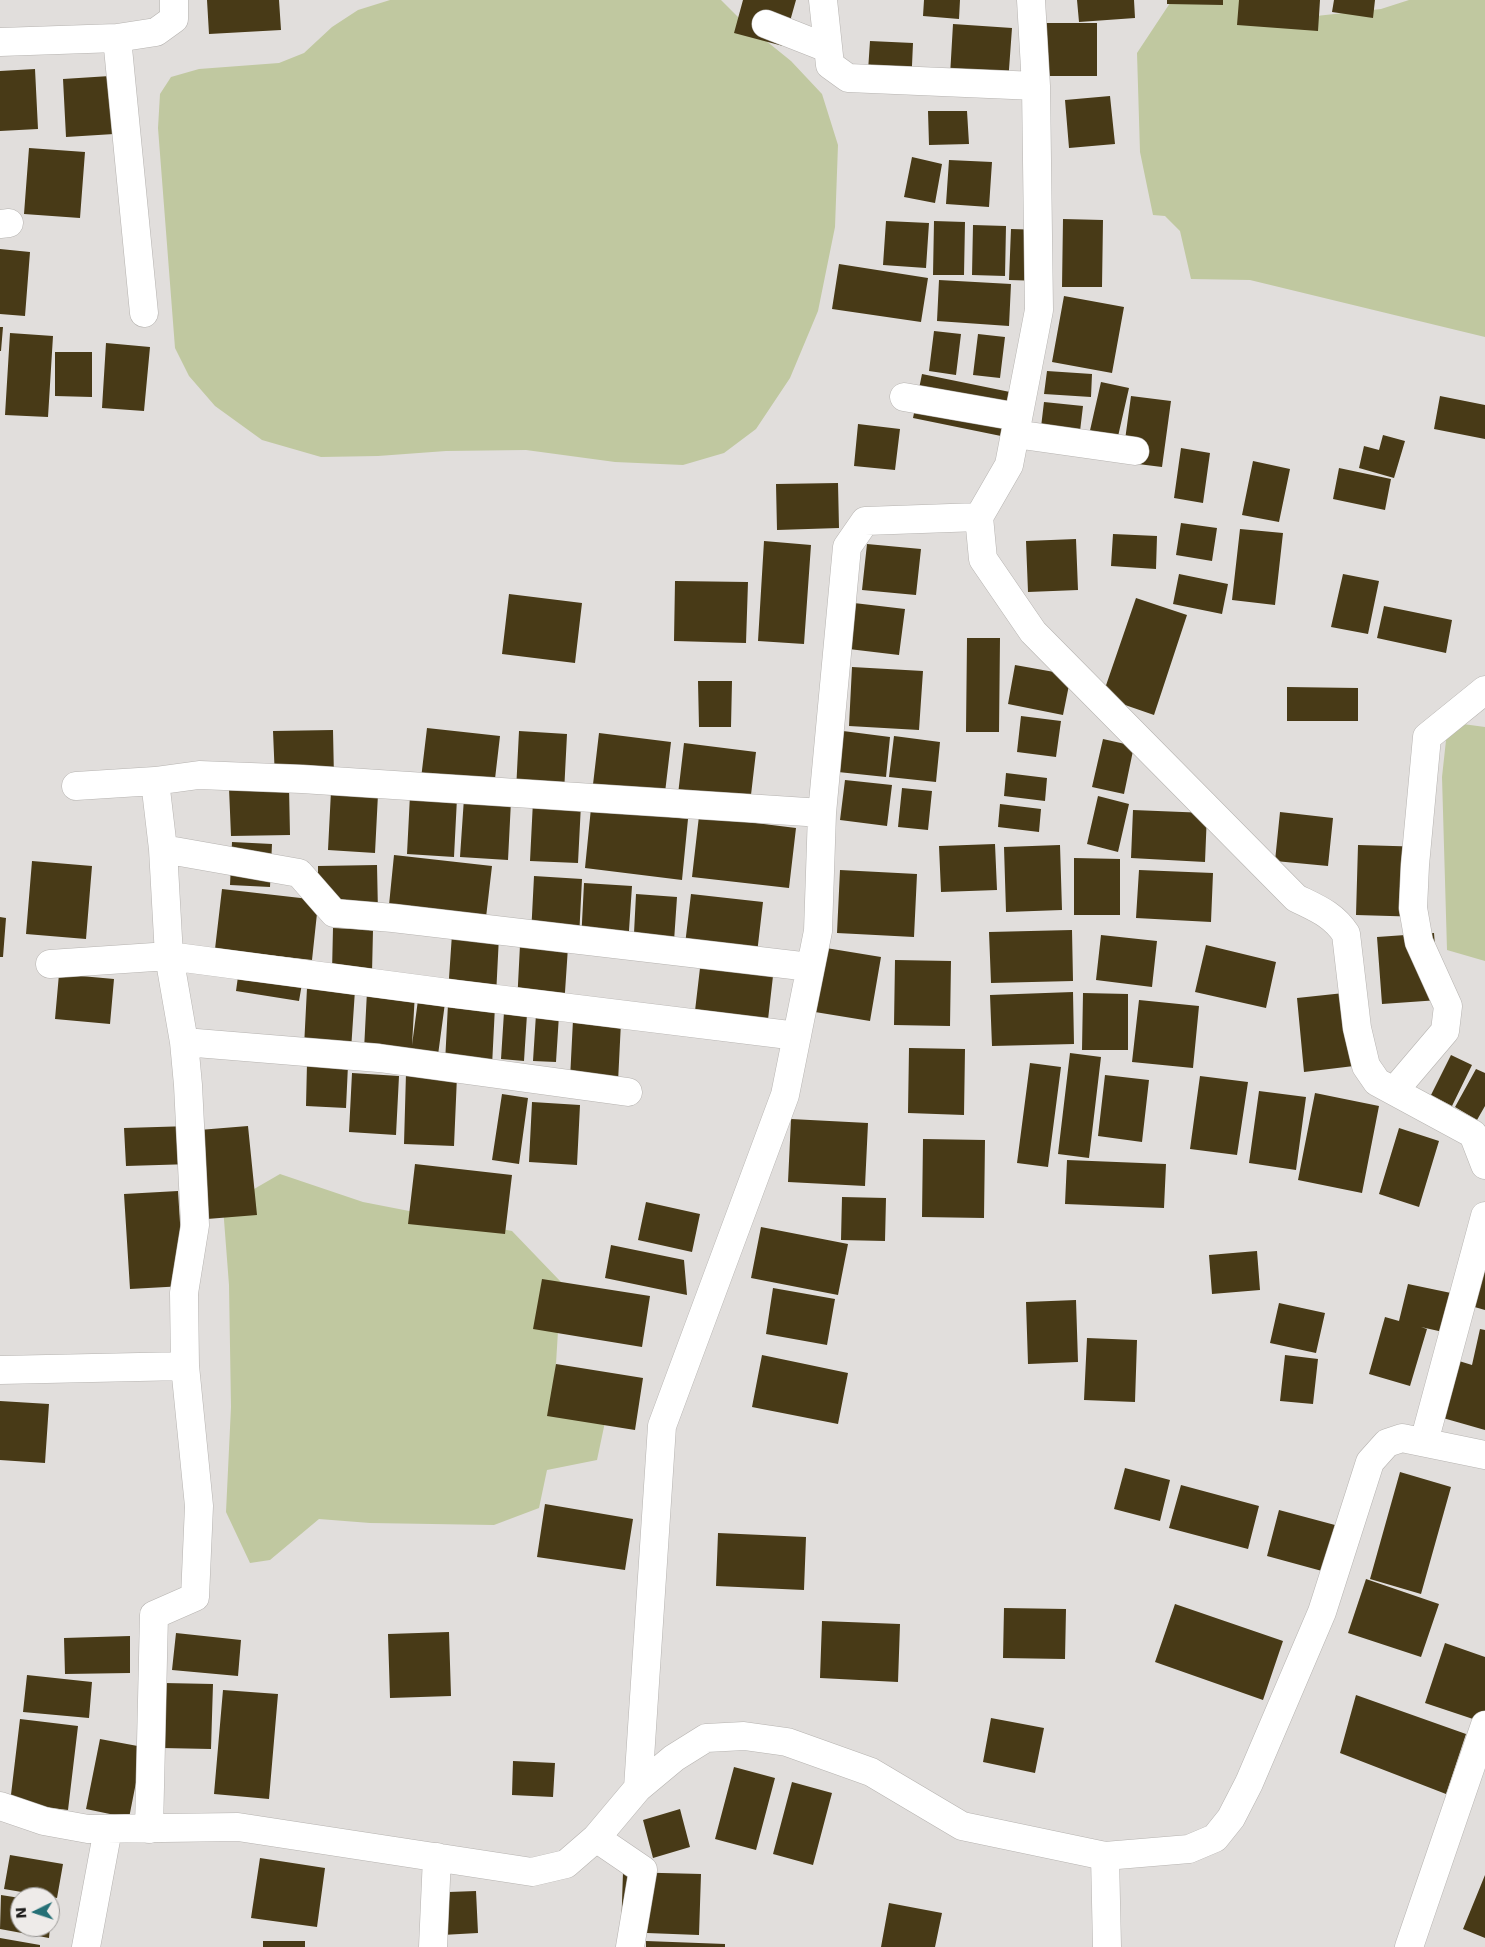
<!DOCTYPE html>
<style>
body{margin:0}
#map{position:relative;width:1485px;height:1947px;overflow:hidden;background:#e1dedc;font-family:"DejaVu Sans",sans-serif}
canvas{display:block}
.north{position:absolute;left:10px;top:1887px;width:50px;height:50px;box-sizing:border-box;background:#eeebe9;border:1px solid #9a9896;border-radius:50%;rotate:266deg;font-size:14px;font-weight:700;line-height:20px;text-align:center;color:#1c1b1a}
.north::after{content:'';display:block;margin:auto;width:18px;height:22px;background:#257076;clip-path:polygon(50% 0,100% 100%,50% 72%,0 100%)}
</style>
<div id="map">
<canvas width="1485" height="1947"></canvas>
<div class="north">N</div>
</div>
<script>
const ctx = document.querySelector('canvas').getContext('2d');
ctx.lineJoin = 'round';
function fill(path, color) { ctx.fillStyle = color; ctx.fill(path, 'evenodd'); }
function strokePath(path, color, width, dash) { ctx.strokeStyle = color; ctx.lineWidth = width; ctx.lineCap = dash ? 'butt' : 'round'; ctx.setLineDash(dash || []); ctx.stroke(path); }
fill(new Path2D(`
 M390,0H721L744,23L791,61L822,94L838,145L835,227L818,311L790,378L756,429L724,453L683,465L615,462L526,450L446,451L378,456L321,457L262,440L215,406L189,376L175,348L158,128L160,94L171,77L199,69L279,63L304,53L332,27L358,10Z
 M1172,0H1246L1279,20L1381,9L1409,0H1485V337L1250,280L1191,279L1180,231L1165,216L1153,215L1140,152L1137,53Z
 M1448,722L1485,727V961L1447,950L1442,777Z
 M280,1174L363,1202L512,1231L561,1282L555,1380L605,1422L597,1460L547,1470L539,1508L494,1525L370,1523L319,1519L270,1560L250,1563L226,1512L231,1407L229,1285L223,1207Z`), '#c0c8a0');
fill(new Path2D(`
 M207,0H279L281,30L209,34Z
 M743,0H796L783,46L734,33Z
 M924,0H960L959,19L923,16Z
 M1077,0H1134L1135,18L1079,22Z
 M1167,0H1223V5L1167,4Z
 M1239,0H1320L1318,31L1237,25Z
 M1334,0H1375L1373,18L1332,12Z
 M1041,23H1097V76H1041Z
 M953,24L1012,28L1007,97L949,93Z
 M870,41L913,43L911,88L867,86Z
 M35,69L38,129L0,131V71Z
 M110,76L114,134L66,137L63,79Z
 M1110,96L1115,144L1069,148L1065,100Z
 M928,111H967L969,144L929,145Z
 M29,148L85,152L80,218L24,214Z
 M912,157L942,164L935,203L904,197Z
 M949,160L992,162L989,207L946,204Z
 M1063,219L1103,220L1102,287H1062Z
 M886,221L929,223L926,268L883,265Z
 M934,221L965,222L964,275H933Z
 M973,225L1006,226L1005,276L972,275Z
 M1011,229L1044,230L1042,281L1009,280Z
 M0,249L30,252L25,316L0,314Z
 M839,264L928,278L921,322L832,309Z
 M939,280L1011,284L1009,326L937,321Z
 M1064,296L1124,307L1112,373L1052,362Z
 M0,327H3L1,351H0Z
 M934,331L961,334L956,375L929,371Z
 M10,333L53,336L48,417L5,415Z
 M978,334L1005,337L1000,378L973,375Z
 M106,343L150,347L144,411L102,408Z
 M55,352H92V397L55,396Z
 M1047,371L1092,374L1091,397L1044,394Z
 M922,374L1010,392L1001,436L913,418Z
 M1101,382L1129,388L1114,454L1086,448Z
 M1131,396L1171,401L1162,467L1122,462Z
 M1440,396L1485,405V439L1434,429Z
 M1044,402L1083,406L1078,448L1039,444Z
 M858,424L900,429L895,470L854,466Z
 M1383,435L1405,441L1394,478L1359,468L1364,446L1379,450Z
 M1181,448L1210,453L1203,503L1174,498Z
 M1253,461L1290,469L1279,522L1242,515Z
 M1339,468L1391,479L1385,510L1333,499Z
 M838,483L839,528L777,530L776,484Z
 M1181,523L1217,528L1212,561L1176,555Z
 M1240,529L1283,533L1275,605L1232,600Z
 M1113,534L1157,536L1156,569L1111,566Z
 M1076,539L1078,590L1028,592L1026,541Z
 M764,541L811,545L804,644L758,641Z
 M867,544L921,549L916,595L862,590Z
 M1179,574L1228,584L1222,614L1173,604Z
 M1343,574L1379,581L1368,634L1331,627Z
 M675,581L748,582L746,643L674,641Z
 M509,594L582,603L575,663L502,654Z
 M1136,598L1187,615L1154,715L1102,697Z
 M837,601L905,609L899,655L832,647Z
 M1384,606L1452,620L1446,653L1377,638Z
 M967,638H1000L999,732H966Z
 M1015,665L1071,675L1063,715L1008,704Z
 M852,667L923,671L919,730L849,726Z
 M698,681H732L731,727H699Z
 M1287,687L1358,688V721H1287Z
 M1021,716L1061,721L1056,757L1017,752Z
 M427,728L500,736L493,796L420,787Z
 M333,730L334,778L275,779L273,731Z
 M519,731L567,734L564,793L516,791Z
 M843,731L890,737L886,777L838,772Z
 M599,733L671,742L664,801L592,793Z
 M894,736L940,742L936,782L889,777Z
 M1103,739L1134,746L1124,794L1092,787Z
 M684,743L756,752L749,812L677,803Z
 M1006,773L1047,778L1045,801L1004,796Z
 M845,780L892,785L887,826L840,820Z
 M289,787L290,835L231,836L229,788Z
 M902,788L932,791L928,830L898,827Z
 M331,791L378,794L375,853L328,850Z
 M410,795L457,798L454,857L407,854Z
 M1098,796L1129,804L1118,852L1087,844Z
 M464,798L511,801L508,860L460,857Z
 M533,801L581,804L578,863L530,861Z
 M1000,804L1041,809L1039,832L998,827Z
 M591,808L688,819L682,880L585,868Z
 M1133,810L1207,813L1205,862L1131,858Z
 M1280,812L1333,818L1328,866L1275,861Z
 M699,816L796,828L789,888L692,877Z
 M232,842L272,844L270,887L230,885Z
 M995,844L997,890L941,892L939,846Z
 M1060,845L1062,910L1006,912L1004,847Z
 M1358,845L1428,847L1424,917L1356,915Z
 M394,855L492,866L485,926L388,915Z
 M1074,858L1120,859V915H1074Z
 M32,861L92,866L86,939L26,934Z
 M377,865L378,913L318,904L312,960L215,949L222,889L318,900V866Z
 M840,870L917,874L914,937L837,933Z
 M1139,870L1213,873L1211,922L1136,918Z
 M534,876L582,879L579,938L531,935Z
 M584,883L632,886L628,945L581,942Z
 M636,894L677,897L673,956L633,953Z
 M691,894L763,902L756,962L684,953Z
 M0,917L6,918L3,957H0Z
 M333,928L373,930L372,973L332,972Z
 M1072,930L1073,981L991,983L989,932Z
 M1434,933L1439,1000L1382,1004L1377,937Z
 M452,934L499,936L496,996L448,993Z
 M1101,935L1157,941L1152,987L1096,980Z
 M520,945L568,947L564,1007L517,1004Z
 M1206,945L1276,962L1266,1008L1195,992Z
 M826,948L881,957L870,1021L815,1012Z
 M895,960L951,961L950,1026L894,1025Z
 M240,962L304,972L299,1001L236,991Z
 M700,968L773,976L766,1037L693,1028Z
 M59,974L114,979L110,1024L55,1019Z
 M420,985L447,988L438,1055L364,1050L367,991L415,993L412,1045Z
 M307,988L355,990L351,1050L304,1047Z
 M1073,992L1074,1044L992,1046L990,995Z
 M1083,993L1128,994V1050H1082Z
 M1344,993L1354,1066L1304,1072L1297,998Z
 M1139,1000L1199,1006L1193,1068L1132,1062Z
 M448,1004L495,1006L492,1066L445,1063Z
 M504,1012L527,1014L524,1061L501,1059Z
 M536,1014L559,1015L556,1062L533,1061Z
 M573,1020L621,1022L618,1082L570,1079Z
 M909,1048L965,1049L964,1115L908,1113Z
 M1070,1053L1101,1057L1089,1158L1058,1154Z
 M1451,1055L1472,1065L1452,1106L1431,1095Z
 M307,1063L348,1065L346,1108L306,1106Z
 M1030,1063L1061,1067L1048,1167L1017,1163Z
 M1476,1069L1485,1073V1106L1477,1120L1455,1107Z
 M352,1073L399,1076L396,1135L349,1132Z
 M406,1073L457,1076L454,1146L404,1144Z
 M1105,1075L1149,1080L1142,1142L1098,1136Z
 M1200,1076L1248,1082L1237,1155L1190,1149Z
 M1259,1091L1306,1097L1296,1170L1249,1163Z
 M1315,1093L1379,1106L1362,1193L1298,1180Z
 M502,1094L528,1098L519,1164L492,1160Z
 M532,1102L580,1105L577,1165L529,1162Z
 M791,1119L868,1123L865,1186L788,1182Z
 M191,1126L192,1164L126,1166L124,1128Z
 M248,1126L257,1215L207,1219L199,1130Z
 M1399,1128L1439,1141L1419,1207L1379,1194Z
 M923,1139L985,1140L984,1218L922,1217Z
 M1067,1160L1166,1164L1164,1208L1065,1204Z
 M415,1164L512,1175L505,1234L408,1224Z
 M178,1191L184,1286L130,1289L124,1194Z
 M842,1197L886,1198L885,1241L841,1240Z
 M646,1202L700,1214L692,1252L638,1240Z
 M761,1227L848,1244L838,1295L751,1278Z
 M611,1245L684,1260L687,1295L605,1278Z
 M1257,1251L1260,1290L1212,1294L1209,1255Z
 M1485,1265V1310L1471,1306Z
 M542,1279L650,1296L642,1347L533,1329Z
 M1408,1284L1451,1293L1443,1332L1421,1327L1427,1329L1410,1386L1369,1374L1385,1317L1399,1321Z
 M773,1288L835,1299L827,1345L766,1334Z
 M1076,1300L1078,1362L1028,1364L1026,1302Z
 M1279,1303L1325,1313L1316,1353L1270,1343Z
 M1480,1329L1485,1330V1430L1443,1418L1459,1361L1472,1365Z
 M1087,1338L1137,1340L1135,1402L1084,1400Z
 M762,1355L848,1373L838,1424L752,1407Z
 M1285,1355L1318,1359L1313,1404L1280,1401Z
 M556,1364L643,1378L635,1430L547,1416Z
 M0,1401L49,1404L45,1463L0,1460Z
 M1125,1468L1170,1480L1160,1521L1114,1509Z
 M1400,1472L1451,1487L1421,1594L1370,1579Z
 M1181,1485L1259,1506L1248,1549L1169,1528Z
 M545,1504L633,1519L625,1570L537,1557Z
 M1279,1510L1335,1525L1322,1571L1267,1556Z
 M718,1533L806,1537L804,1590L716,1586Z
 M1366,1579L1439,1604L1421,1657L1348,1633Z
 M1175,1604L1283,1641L1263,1700L1155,1662Z
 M1004,1608L1066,1609L1065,1659L1003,1658Z
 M822,1621L900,1624L898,1682L820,1678Z
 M449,1632L451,1696L390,1698L388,1634Z
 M176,1633L241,1640L238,1676L172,1670Z
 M130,1636V1673L65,1674L64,1638Z
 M1445,1643L1485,1657V1723L1425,1703Z
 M27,1675L92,1682L89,1718L23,1712Z
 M164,1683L213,1684L211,1749L162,1748Z
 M223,1690L278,1694L269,1799L214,1794Z
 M1356,1695L1466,1734L1446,1794L1340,1753Z
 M991,1718L1044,1728L1035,1773L983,1762Z
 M20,1719L78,1726L68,1810L10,1803Z
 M100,1739L143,1747L129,1818L86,1809Z
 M513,1761L555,1763L553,1797L512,1795Z
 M734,1767L775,1778L756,1850L715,1839Z
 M792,1782L832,1793L813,1865L773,1854Z
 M680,1809L690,1847L653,1858L643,1820Z
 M10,1855L63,1864L57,1898L4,1889Z
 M260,1858L325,1868L317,1927L251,1918Z
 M623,1872L701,1874L699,1935L621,1932Z
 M1485,1875V1938L1463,1929Z
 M476,1891L478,1933L424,1936L422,1893Z
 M1,1895L20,1898V1927H50L49,1938L0,1929Z
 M50,1903L54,1904L51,1924L50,1923Z
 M889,1903L942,1913L935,1947H881Z
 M0,1938L40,1945V1947H0Z
 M263,1941H305V1947H263Z
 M646,1941L725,1944V1947H646Z`), '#483a17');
const minor = new Path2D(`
 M823,0L830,65L848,78L1036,86
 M766,24L827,48
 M0,42L117,38
 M0,224L9,223
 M144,313L117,38L156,32L174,19V0
 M904,397L1018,417
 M1015,434L1135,451
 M979,517L983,559L1033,632L1296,898C1316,908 1333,914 1346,934L1357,1028L1366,1066L1377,1082L1473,1134L1485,1165
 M155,781L199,775L302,779L822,813
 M76,786L155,781L163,849L169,956L184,1042L188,1085L195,1225L184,1293L185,1366L199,1506L195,1597L154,1615L149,1829
 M163,849L299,873L334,913L393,918L810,967
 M50,964L169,956L456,994L797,1036
 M184,1042L379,1058L628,1092
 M1394,1091L1445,1031L1448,1006L1419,942L1413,908L1415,865L1427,737L1485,690
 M0,1370L185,1366
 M1424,1442L1485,1216
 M638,1788L662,1426L785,1095L818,931L822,813L847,547L865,521L979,517L1009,465L1039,310L1036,86L1031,0
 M0,1806L44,1821L88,1829L238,1827L532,1872L566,1864L596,1838L638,1788L674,1758L706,1738L744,1736L787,1742L871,1772L962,1826L1105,1856L1189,1849L1215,1838L1231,1818L1249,1783L1322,1612L1370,1462L1387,1443L1402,1438L1485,1455
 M596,1838L643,1870L630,1947
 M1105,1856L1107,1947
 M86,1947L108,1829
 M433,1947L437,1857
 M1409,1947L1485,1725`);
strokePath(minor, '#b6b3b0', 29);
strokePath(minor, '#fff', 28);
</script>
